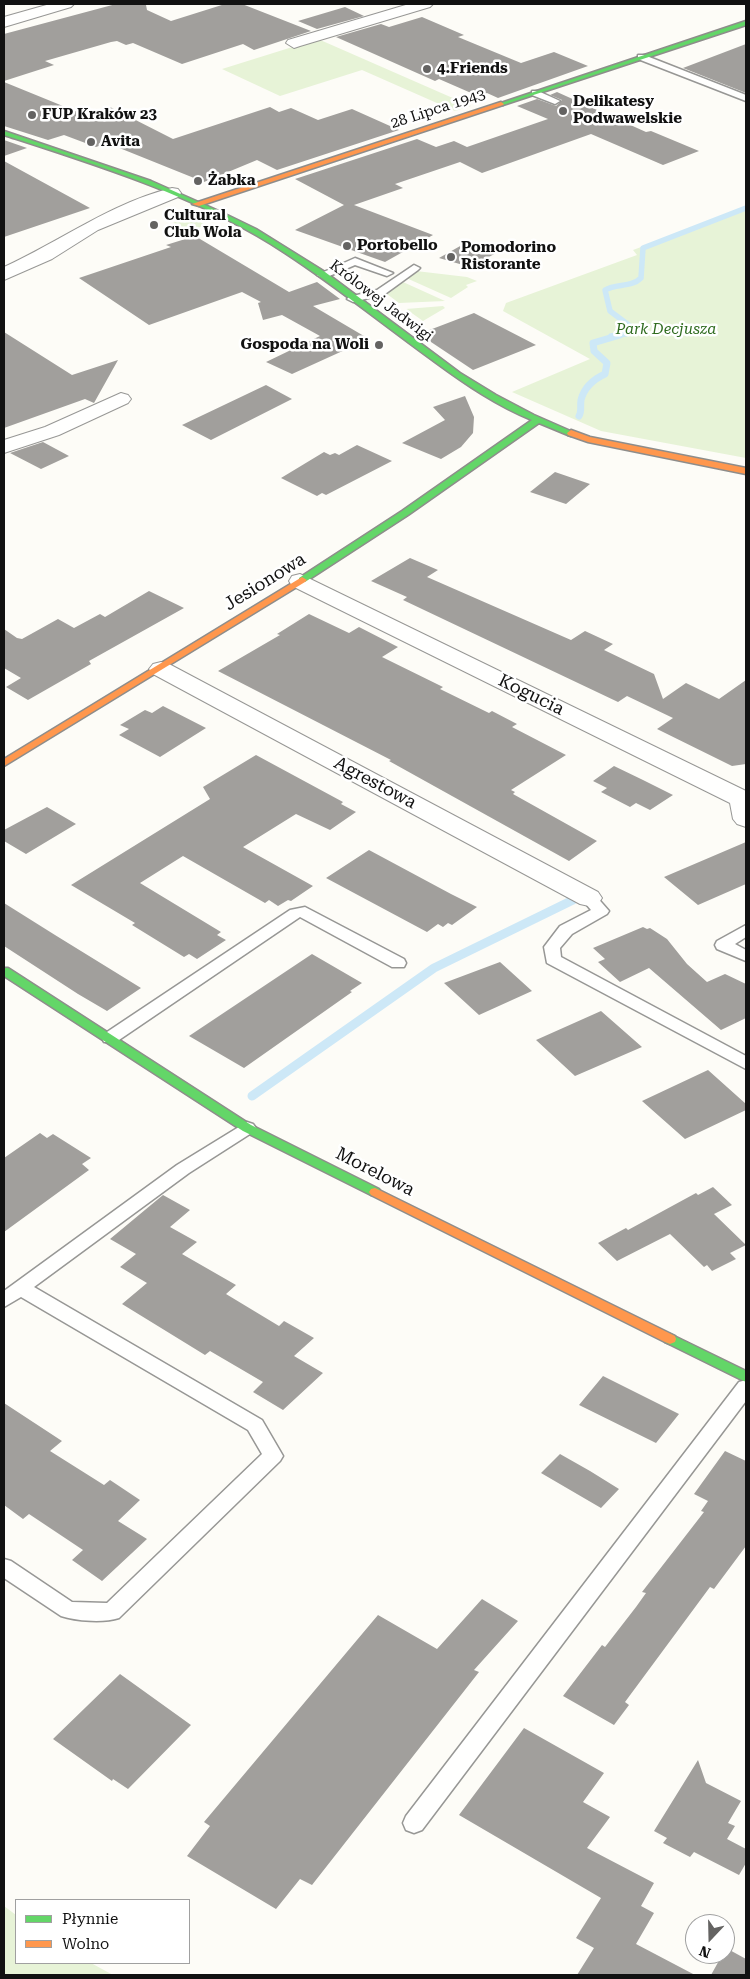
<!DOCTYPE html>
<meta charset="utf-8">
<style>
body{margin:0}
#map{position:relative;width:750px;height:1979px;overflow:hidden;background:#fdfcf7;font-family:"Roboto Serif",serif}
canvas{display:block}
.frame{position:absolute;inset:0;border:5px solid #111;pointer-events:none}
.legend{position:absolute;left:15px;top:1899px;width:175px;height:65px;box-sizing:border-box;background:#fff;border:1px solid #a0a0a0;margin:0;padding:6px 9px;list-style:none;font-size:15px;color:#111}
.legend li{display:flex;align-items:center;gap:10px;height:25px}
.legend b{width:25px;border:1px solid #a0a0a0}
.north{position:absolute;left:685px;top:1914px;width:50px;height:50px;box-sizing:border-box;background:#fff;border:1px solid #a0a0a0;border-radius:50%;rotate:201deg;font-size:14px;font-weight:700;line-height:20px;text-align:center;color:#111}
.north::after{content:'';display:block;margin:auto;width:18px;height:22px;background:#646362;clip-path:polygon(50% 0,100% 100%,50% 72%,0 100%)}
</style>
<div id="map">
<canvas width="750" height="1979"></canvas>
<div class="frame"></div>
<ul class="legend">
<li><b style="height:6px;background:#63d668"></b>Płynnie</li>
<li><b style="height:6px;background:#ff974d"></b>Wolno</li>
</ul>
<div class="north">N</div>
</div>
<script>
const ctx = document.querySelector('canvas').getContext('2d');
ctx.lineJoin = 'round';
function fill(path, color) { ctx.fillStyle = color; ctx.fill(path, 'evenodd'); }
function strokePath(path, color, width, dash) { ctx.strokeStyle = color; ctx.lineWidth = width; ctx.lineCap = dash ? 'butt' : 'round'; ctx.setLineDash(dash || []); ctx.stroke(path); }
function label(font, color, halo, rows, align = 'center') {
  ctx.font = font + ' "Roboto Serif",serif'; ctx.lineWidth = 5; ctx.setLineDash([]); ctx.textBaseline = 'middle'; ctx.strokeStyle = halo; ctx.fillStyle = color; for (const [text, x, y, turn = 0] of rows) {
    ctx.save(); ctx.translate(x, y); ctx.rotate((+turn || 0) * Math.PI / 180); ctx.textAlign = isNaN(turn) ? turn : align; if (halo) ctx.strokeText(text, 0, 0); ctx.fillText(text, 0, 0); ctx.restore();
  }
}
fill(new Path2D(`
 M318,39L471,106L455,111L362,70L280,96L222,69Z
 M746,208V458L601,431L512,392L590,359L503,311L506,303L637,255L633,250Z
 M188,216L206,225L189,231L173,223Z
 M416,271L467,277L477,281L466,285L468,287L451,298L404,277Z
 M403,282L445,301L399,303L387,294L390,289Z
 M443,306L445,308L423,321L406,309Z
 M4,1906L16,1915V1963H91L113,1975H4Z`), '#e7f3d7');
strokePath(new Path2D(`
 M611,336L632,333L634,329L610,311L605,290C616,283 631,288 641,278L643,248L746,208`), '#cde8f7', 5.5);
strokePath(new Path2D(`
 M579,416C582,411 580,406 581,400C584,388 594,379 605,374L607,363L594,351L593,343L620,335`), '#cde8f7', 7);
strokePath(new Path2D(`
 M252,1096L434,968L573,900`), '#cde8f7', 9);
fill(new Path2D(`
 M116,4L146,5L147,10L171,21L225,4H242L311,31L254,50L243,44L182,64L133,43L126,45L117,41L111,42L45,61L54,65L4,81V34Z
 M345,7L364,16L317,29L298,21Z
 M422,17L464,35L458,37L521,63L554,52L588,66L498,98L487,93L478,96L439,79L435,81L336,37L381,24L389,27Z
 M746,44V93L683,68Z
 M4,82L85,115L110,107L173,139L270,107L279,112L291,108L318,120L352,109L399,130L277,170L257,160L204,182L107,143L96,147L64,135L48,140L4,126Z
 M557,92L646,132L651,131L699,151L663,165L591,134L482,173L460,162L395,184L403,188L354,205L433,235L385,262L295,230L344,205L295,179L417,139L436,147L454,141L467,147L548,119L517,106L537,99L556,106L562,100L550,95Z
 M4,140L27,148L4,156Z
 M4,161L90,208L4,237Z
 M195,236L289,292L317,282L340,299L313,306L369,339L292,374L266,362L320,336L282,315L263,320L258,303L261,302L242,292L149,325L79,278L171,247L166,245Z
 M469,241L500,251L470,267L439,258Z
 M474,313L536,345L473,370L419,334Z
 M4,332L72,375L118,360L94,403L85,399L4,428Z
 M266,385L292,399L211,440L182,425Z
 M465,396L474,417L473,433L461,447L441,459L402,443L445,420L433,407Z
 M43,442L69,456L41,469L10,453Z
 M357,445L392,461L326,495L322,493L317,496L281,478L324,452L330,455L335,453L339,455Z
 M555,472L590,484L566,504L530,492Z
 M410,558L438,570L427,577L571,640L585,631L613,644L604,650L654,674L663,699L686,683L719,699L746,680V764L732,766L657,729L673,718L627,696L618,702L403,600L407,597L371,581Z
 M149,591L184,608L89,661L91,664L28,700L6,687L21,678L4,668V629L17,638L22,639L58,619L74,628L100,614L105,617Z
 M309,614L349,633L359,627L398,647L382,657L443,687L440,689L489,713L492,711L517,724L512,727L566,755L511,790L515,792L513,794L597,841L569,861L389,761L391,760L218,671L280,635L277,634Z
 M163,706L206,728L160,757L119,735L129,729L120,725L145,710L152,713Z
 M256,755L343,802L341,804L356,812L330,830L296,814L243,847L313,886L291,901L288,900L278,906L269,900L265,903L183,856L140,883L221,932L217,935L226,940L197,959L189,954L184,957L132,925L135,923L71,885L210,799L203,787Z
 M614,766L643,780L673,795L650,810L636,803L630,807L601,792L607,788L593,781Z
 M47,807L76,824L26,854L4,841V830Z
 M746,842V884L698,905L664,877Z
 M369,850L451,894L477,907L452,925L448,923L443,927L438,924L427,932L326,878Z
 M4,903L55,935L141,988L107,1011L78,994L4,946Z
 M643,927L647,929L650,928L667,939L687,964L707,982L725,974L746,984V1018L721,1030L649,968L620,982L598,962L605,959L593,948Z
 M312,954L362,983L350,991L352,992L244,1068L189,1036Z
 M500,962L532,991L479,1015L444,983Z
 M601,1011L642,1047L575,1076L536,1040Z
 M708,1070L746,1104V1110L685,1139L642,1101Z
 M40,1133L47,1138L53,1134L91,1158L82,1164L89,1170L4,1232V1158Z
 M713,1187L732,1205L714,1214L746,1245L730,1253L736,1259L712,1271L707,1265L704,1267L670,1234L617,1261L598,1243L626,1228L628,1230L696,1193L698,1195Z
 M163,1195L190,1210L170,1227L197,1242L182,1254L236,1285L226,1294L279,1326L284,1321L314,1338L294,1356L323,1373L283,1410L253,1392L263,1382L210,1351L205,1355L122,1304L147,1283L120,1267L136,1254L110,1239Z
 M603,1376L679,1414L656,1443L579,1405Z
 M4,1403L62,1441L50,1451L104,1485L110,1480L140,1500L118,1521L147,1539L102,1581L72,1560L83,1550L29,1514L23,1519L4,1505Z
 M725,1451L746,1461V1546L714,1589L710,1587L625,1702L629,1705L614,1725L563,1696L602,1645L605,1647L636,1607L646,1593L642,1592L704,1512L701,1511L708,1501L694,1494Z
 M560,1454L590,1471L619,1489L601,1508L541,1473Z
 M482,1599L518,1621L474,1670L479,1672L312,1885L300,1879L276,1909L187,1856L210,1826L204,1822L378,1615L437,1649Z
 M120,1674L191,1725L128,1789L113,1779L112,1781L53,1739Z
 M524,1728L604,1773L583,1802L610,1817L587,1848L654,1883L641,1906L654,1913L636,1944L695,1975H577L594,1948L576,1938L601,1898L459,1815Z
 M698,1760L706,1783L741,1801L728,1823L735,1826L727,1839L746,1849V1863L739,1875L694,1852L690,1857L663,1843L667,1838L654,1831Z
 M726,1948L746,1959V1975H711Z`), '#a19f9c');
const lane = new Path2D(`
 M638,55H644L746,95V101L638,59Z
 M532,91H538L560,101L555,104L532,95Z
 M355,258L393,273L387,276L355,265L327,277L323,278L317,275Z
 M414,265L420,268L418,270L385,294L353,302L347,299L349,297L377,290Z
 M589,893L595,895L609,911L607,914L572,934L560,948L561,957L746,1056V1069L547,963L544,947L560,926L591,910L581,898Z
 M305,907L404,959L406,963L404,967H392L300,917L116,1042H104L102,1038L104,1034L290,910Z
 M746,925V937L735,944L746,950V961L717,949L715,945L717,941Z
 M247,1122L253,1124L256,1128L253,1132L189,1173L34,1287L262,1420L283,1456L280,1461L119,1618C104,1623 76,1621 61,1616L4,1578V1559L11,1561L72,1602L107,1603L262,1454L248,1430L21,1297L4,1307V1291L177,1165Z
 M746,1380V1401L422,1830L414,1833L406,1830L403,1823L406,1816L739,1382Z`);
const street = new Path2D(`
 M50,4H74L71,7L4,27V17Z
 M409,4H433L430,7L300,46L294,48L286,43L288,40Z
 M172,188L178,189L181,193L178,197L98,230L52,259L4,280V267C59,242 113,202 172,188Z
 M121,393L128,395L131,399L128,403L59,435L4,453V440L45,427Z
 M300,574L746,791V827L737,824L733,819L730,803L292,586L289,581L292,576Z
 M161,662L169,664L598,892L602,898L598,904L589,906L580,904L153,674L149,669L153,664Z`);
const fast = new Path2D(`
 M746,21V25L503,105L498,104Z
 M4,131L151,181L221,212L256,229L325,272L460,373L496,395L534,415L575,433L571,436L568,435L539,423L408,515L305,582H299V578L402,511L532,420C497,406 465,384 435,362C385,326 337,287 285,253C200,197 100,166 4,135Z
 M4,968H8L251,1125L379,1189L381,1192L379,1195H371L243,1131L4,976Z
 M670,1334L746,1371V1382L665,1342L664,1339L665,1336Z`);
const slow = new Path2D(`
 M501,102L504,104L503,105L199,206L192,204Z
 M571,430L590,437L746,468V474L588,442L568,435L567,433Z
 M302,577L307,580L305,582L4,766V759Z
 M375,1188L675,1336L676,1339L675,1342L670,1344L665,1342L371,1195L369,1192L371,1189Z`);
strokePath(lane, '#979795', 3);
strokePath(street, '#979795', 2);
strokePath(fast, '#8e8d8b', 3);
strokePath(slow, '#8e8d8b', 3);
fill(lane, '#fffffe');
fill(street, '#fffffe');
fill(fast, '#63d668');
fill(slow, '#ff974d');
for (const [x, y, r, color] of [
 [427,69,5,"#646362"],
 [563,111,5,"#646362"],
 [32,115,5,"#646362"],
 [91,142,5,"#646362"],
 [198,181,5,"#646362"],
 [154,225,5,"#646362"],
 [347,246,5,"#646362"],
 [451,257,5,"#646362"],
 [379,345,5,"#646362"]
]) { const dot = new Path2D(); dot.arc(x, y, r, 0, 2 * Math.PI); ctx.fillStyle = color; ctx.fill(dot); strokePath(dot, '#fff', 2); }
label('bold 15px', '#111', '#fff', [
 ["4.Friends",437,69],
 ["Delikatesy",573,102],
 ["Podwawelskie",573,119],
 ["FUP Kraków 23",42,115],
 ["Avita",101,142],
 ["Żabka",208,181],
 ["Cultural",164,216],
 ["Club Wola",164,233],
 ["Portobello",357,246],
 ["Pomodorino",461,248],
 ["Ristorante",461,265],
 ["Gospoda na Woli",369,345,"right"]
], 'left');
label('15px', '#111', '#fff', [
 ["28 Lipca 1943",438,109,-18],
 ["Królowej Jadwigi",381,301,37]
]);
label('italic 15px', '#2f6b1f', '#fff', [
 ["Park Decjusza",666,330]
]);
label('18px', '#111', '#fff', [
 ["Jesionowa",265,582,-32],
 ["Kogucia",531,695,26],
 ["Agrestowa",375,783,28],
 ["Morelowa",375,1172,27]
]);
</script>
